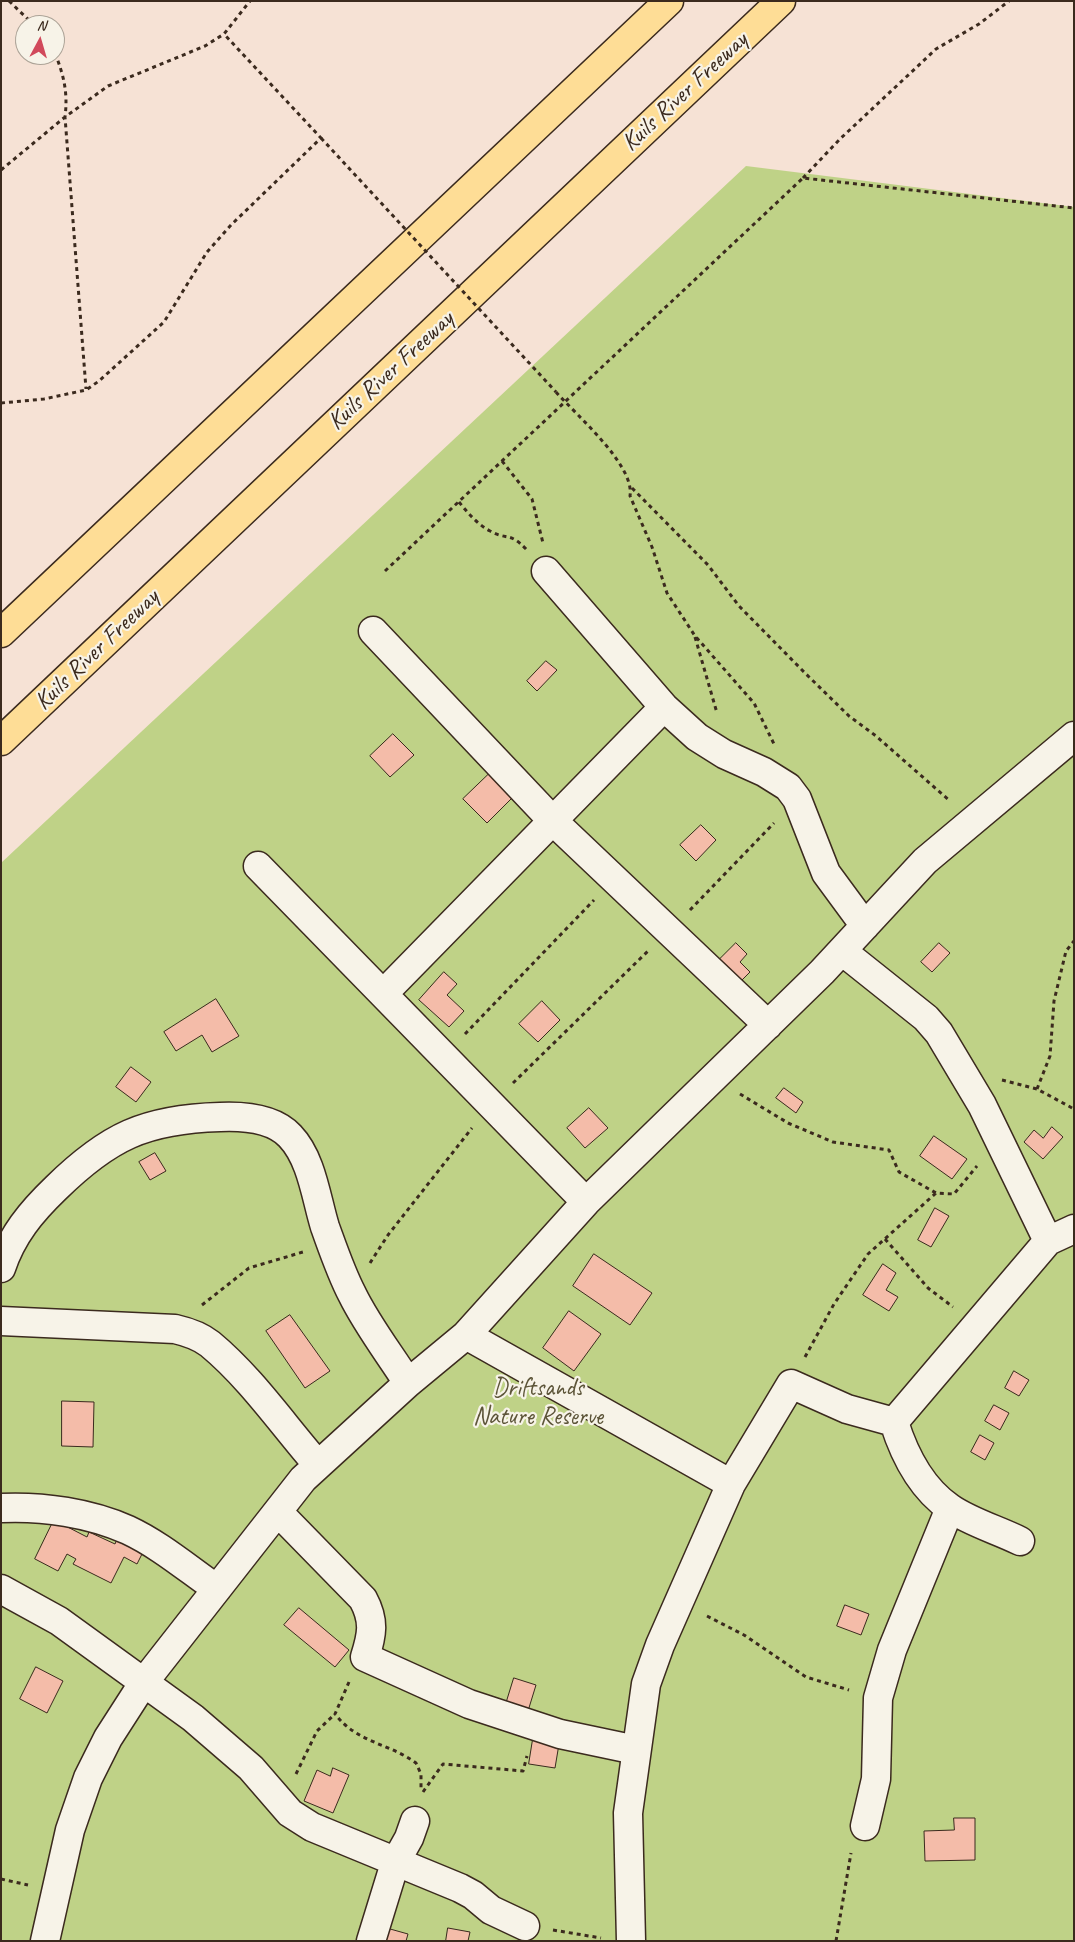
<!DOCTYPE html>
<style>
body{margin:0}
#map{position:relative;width:1075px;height:1942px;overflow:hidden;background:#f6e2d5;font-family:Caveat,sans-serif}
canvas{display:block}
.frame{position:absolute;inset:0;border:2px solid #3b2a1e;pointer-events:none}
.north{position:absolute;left:15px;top:15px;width:50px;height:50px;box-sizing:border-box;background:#f7f3e8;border:1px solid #aca397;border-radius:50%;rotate:6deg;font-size:14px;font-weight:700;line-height:20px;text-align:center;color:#3b2a1e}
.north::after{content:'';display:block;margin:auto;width:18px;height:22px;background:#d1495b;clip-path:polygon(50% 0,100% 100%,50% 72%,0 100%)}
</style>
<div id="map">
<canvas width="1075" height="1942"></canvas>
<div class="frame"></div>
<div class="north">N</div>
</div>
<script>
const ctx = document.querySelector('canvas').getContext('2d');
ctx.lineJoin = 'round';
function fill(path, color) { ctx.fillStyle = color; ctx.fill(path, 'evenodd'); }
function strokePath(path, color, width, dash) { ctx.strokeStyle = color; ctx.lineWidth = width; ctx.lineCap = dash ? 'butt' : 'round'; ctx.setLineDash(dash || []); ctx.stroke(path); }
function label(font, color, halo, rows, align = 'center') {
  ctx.font = font + ' Caveat,sans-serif'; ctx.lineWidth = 4.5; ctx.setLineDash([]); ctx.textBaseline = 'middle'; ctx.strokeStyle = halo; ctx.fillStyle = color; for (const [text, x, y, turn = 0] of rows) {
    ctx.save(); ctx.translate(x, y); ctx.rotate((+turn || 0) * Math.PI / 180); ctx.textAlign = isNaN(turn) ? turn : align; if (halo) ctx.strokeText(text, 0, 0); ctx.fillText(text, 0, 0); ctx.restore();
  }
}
fill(new Path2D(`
 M746,166L1074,207V1941H1V863Z`), '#bfd287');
const building = new Path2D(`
 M546,661L557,670L537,691L527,681Z
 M393,734L414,755L390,777L370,756Z
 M489,774L512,798L487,823L463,799Z
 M701,825L716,840L696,861L680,845Z
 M736,943L747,954L740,962L750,972L739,983L717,962Z
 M939,943L950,953L932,972L921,962Z
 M444,972L457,984L447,995L464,1011L449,1027L419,1000Z
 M216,999L239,1036L212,1052L202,1035L176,1051L164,1032Z
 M542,1001L560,1020L538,1042L519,1024Z
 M131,1067L151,1082L136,1102L116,1087Z
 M784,1088L803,1102L796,1113L776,1098Z
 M589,1108L608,1128L585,1148L567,1128Z
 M1052,1127L1063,1137L1043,1159L1024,1142L1034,1130L1043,1138Z
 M934,1136L967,1159L952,1179L920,1156Z
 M155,1153L166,1171L150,1180L139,1162Z
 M935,1208L949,1216L931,1247L918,1240Z
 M594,1254L652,1293L630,1325L573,1286Z
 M883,1264L896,1273L886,1290L898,1297L889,1311L863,1295Z
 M569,1311L601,1334L574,1371L543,1348Z
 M290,1315L330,1371L305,1388L266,1331Z
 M1014,1371L1029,1380L1019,1396L1005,1388Z
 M62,1401L94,1402L93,1447L62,1446Z
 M994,1405L1009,1413L1000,1430L985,1421Z
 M980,1435L994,1443L985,1460L971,1452Z
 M54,1520L87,1537L89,1532L115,1544L118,1537L144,1550L137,1564L124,1557L111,1583L73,1564L76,1559L67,1554L58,1571L35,1559Z
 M845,1605L869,1614L861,1635L837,1626Z
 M299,1608L349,1650L335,1667L284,1625Z
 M36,1667L63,1681L47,1713L20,1699Z
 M514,1678L536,1685L528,1711L506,1704Z
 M533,1739L559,1744L555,1768L529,1764Z
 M333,1768L349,1775L333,1813L304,1801L317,1770L330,1776Z
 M954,1818H975V1860L925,1861L924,1831L954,1830Z
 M383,1927L408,1934L406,1941H379Z
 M448,1928L470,1932L468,1941H446Z`);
fill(building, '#f4bca9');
strokePath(building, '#3b2a1e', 1);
const street = new Path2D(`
 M546,571L664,707L697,737L724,754L764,772L788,787L797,799L826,873L865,926
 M373,631L553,821L768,1025
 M258,866L586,1202
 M842,951L926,1018L939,1033L982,1105L1048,1241
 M383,994L664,707
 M1,1268C12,1235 31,1212 56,1188C108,1137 145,1119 220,1117C243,1116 273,1118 290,1136C312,1159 316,1198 325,1227C333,1249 341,1273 352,1294C367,1325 389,1353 408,1383
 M1,1321L175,1329C188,1332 200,1336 210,1344C251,1378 283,1425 318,1465
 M466,1335L731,1484
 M894,1422C904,1454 921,1488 950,1508C970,1522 998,1530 1020,1541
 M1,1508C43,1506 90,1513 128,1530C160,1545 188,1569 217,1589
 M278,1512L363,1599C375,1621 372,1635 365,1657L469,1704L560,1734L636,1750
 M1,1589L59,1621L193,1718L251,1768L290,1813L312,1827L460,1888L473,1895L491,1910L525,1926
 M865,1826L876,1779L878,1698L892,1650L950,1508
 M45,1941L70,1830L88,1778L108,1738L144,1682L303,1479L408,1383L466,1335L586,1202L822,972L925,861L1074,736
 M371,1941L395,1863L409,1838L415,1821
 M631,1941L628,1813L646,1684L660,1645L731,1484L791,1384L847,1409L894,1422L1048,1241L1074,1229`);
const highway = new Path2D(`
 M1,633L669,1
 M1,741L781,1`);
strokePath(street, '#3b2a1e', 31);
strokePath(highway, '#3b2a1e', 31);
strokePath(new Path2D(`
 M9,1L34,25
 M55,53C64,76 68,93 65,117L86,389
 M1,170L65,117L108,86L205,46L224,34
 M803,178L840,139L936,49L979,24L1009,1
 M556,392C576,415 635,465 630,496L652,547L667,593L695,636L754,703L774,744
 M1,403L44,399L86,390L99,381L164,322L207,252L231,225L321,138L224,34L250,1
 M502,461L532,499L543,543
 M632,488L708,565L739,606L806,674L849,716L876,736L950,801
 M459,502C468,513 477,524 490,531C508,541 509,531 527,550
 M385,571L803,178L1074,208
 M695,637L717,713
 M690,910L774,823
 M465,1034L594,900
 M1002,1080L1037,1089L1074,1109
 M513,1083L648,951
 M1037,1089L1050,1056L1054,1001L1066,951L1074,941
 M740,1094L788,1123L833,1142L889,1150L899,1172L936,1193L954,1194L977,1166
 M885,1239L928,1288L953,1307
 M370,1263L388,1235L472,1128
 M202,1305L249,1268L303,1252
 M805,1357L834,1304L868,1254L936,1193
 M707,1616L744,1635L806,1677L849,1690
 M349,1682L335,1714C357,1743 389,1743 416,1763L421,1774V1791
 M296,1774L317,1731L335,1714
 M423,1792L443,1764L523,1771L527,1756
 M1,1879L28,1885
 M553,1930L601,1938
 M836,1941L851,1853`), '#3b2a1e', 3, [4, 4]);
strokePath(street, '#f7f3e8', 28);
strokePath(highway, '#fedd96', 28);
strokePath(new Path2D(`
 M321,138L556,392`), '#3b2a1e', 3, [4, 4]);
label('25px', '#3b2a1e', '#f7f3e8', [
 ["Kuils River Freeway",685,92,-43],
 ["Kuils River Freeway",391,371,-43],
 ["Kuils River Freeway",97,650,-44]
]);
label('25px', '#5c5438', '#f7f3e8', [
 ["Driftsands",538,1388],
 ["Nature Reserve",538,1417]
]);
</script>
